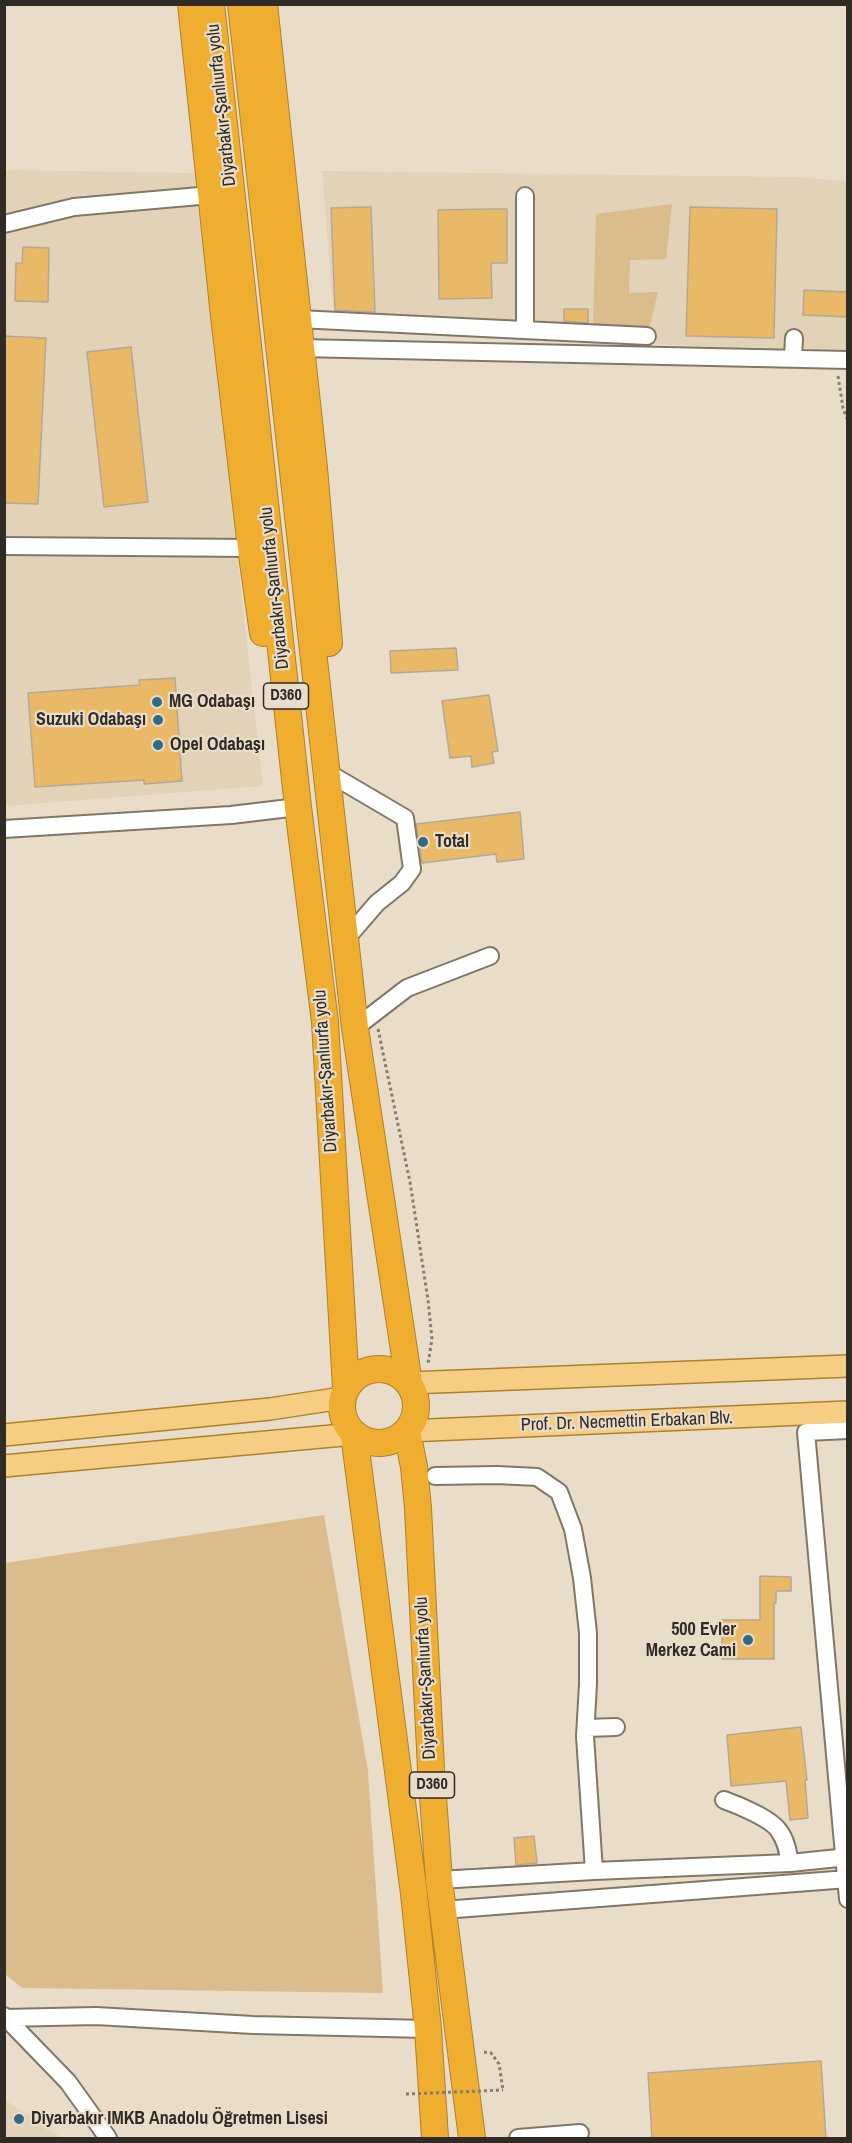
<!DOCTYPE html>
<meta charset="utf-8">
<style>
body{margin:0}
#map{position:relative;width:852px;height:2143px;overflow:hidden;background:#e9dcc9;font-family:"Archivo Narrow",sans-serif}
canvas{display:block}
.frame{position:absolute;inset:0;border:6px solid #302b24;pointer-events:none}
</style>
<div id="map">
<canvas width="852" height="2143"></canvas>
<div class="frame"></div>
</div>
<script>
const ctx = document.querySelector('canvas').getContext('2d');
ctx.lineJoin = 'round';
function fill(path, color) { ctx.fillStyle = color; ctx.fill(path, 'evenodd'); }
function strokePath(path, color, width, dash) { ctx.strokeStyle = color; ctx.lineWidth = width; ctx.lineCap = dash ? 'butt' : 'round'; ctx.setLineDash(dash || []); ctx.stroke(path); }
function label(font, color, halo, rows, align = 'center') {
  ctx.font = font + ' "Archivo Narrow",sans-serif'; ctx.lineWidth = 4.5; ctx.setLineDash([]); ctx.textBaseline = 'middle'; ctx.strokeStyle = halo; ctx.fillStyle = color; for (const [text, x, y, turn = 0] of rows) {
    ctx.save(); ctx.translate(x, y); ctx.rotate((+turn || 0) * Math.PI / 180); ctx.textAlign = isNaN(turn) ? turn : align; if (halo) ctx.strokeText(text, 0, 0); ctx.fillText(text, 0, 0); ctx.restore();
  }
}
fill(new Path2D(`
 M5,170L194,173L263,786L5,806Z
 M322,171L792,177L847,181V349L716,347L335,330Z
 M5,2100L62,2138H5Z`), '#e2d2b8');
fill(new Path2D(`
 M672,204L666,259L630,260L629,293L658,292L649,329L593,324L596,214Z
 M324,1515L368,1771L383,1993L22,1988L4,1973L5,1563Z`), '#dabc8d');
const building = new Path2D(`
 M371,207L375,312L335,310L331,208Z
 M690,207L777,209L774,338L686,336Z
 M491,209H507V263H491L492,298L439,299L438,210Z
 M23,247L49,248L48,302L15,301L16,263H22Z
 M804,290L848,292V317L803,315Z
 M564,309H588V323L564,321Z
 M4,336L46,338L38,504L4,503Z
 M131,347L148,502L104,507L87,352Z
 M456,648L458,670L391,673L390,651Z
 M175,678L182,781L144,784V780L35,787L28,693L140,685L139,680Z
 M489,695L498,751L492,752L494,763L472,767L471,756L450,758L442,701Z
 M520,812L524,859L497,862L496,854L422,863L416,824Z
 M760,1576L791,1577V1591H776V1603H774V1659H722V1620H760Z
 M801,1727L807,1780H805L808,1818L790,1820L786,1781L731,1786L727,1735Z
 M534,1836L537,1863L516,1865L514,1838Z
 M821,2061L826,2139H652L648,2073Z`);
fill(building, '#eab967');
strokePath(building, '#b4a895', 1.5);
const minor = new Path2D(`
 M525,196V330
 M4,224L74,207L211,195
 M298,319L647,336
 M300,348L848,360
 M793,357L794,338
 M4,546L251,548
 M325,771L405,818L412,869L402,883L377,903L345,940
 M4,829L231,815L298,807
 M355,1028L407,988L490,956
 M848,1430L806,1432L848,1899
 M435,1476L497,1475L537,1477L559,1492L573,1529L582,1578L588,1633V1684L585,1736L594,1871
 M586,1728L616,1727
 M724,1800C738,1805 772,1819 779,1831C786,1840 788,1852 790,1863
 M439,1880L594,1871L790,1863L848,1857
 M443,1910L848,1879
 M4,2016L68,2082L108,2138
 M4,2018L96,2016L253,2025L428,2029
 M518,2138L580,2133`);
const major = new Path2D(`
 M409,1383L848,1366
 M407,1431L848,1412
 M4,1435L270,1409L342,1398
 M4,1466L354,1434`);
const highway = new Path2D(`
 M191,4L224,316L251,548L263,633
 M211,4L298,807L325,1022L346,1388
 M241,4L355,1028L409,1383
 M264,4L314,468L329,643
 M342 1406a37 37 0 1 1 74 0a37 37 0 1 1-74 0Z
 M407,1431L414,1467L418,1508L431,1769L439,1880L472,2138
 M354,1434L414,1894L428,2029L435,2138`);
strokePath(minor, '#827765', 20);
strokePath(major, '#ad802c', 24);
strokePath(highway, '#ad802c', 28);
strokePath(new Path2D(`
 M838,376L843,408L848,421
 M378,1029L410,1182L428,1300L432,1339L428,1364
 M484,2052L491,2053L499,2064L503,2090`), '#867d71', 3, [3, 3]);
strokePath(minor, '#fff', 16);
strokePath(major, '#f6ce83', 21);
strokePath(highway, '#f0ae31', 26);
strokePath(new Path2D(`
 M406,2094L503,2090`), '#867d71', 3, [3, 3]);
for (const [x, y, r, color] of [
 [157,702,6,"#306a83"],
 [158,720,6,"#306a83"],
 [158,745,6,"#306a83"],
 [423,842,6,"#306a83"],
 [748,1640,6,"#306a83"],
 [19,2119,6,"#306a83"]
]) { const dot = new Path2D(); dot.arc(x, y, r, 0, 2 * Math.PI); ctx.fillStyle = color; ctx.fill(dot); strokePath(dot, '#e9dcc9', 2); }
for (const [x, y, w] of [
 [286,696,45],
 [432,1785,45]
]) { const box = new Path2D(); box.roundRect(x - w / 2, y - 13, w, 26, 4.5); ctx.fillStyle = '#e9dcc9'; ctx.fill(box); strokePath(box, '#302b24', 1.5); }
label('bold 16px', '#302b24', null, [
 ["D360",286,696],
 ["D360",432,1785]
]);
label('18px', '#302b24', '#e9dcc9', [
 ["Diyarbakır-Şanlıurfa yolu",222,105,-96],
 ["Diyarbakır-Şanlıurfa yolu",275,588,-96],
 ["Diyarbakır-Şanlıurfa yolu",326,1071,-94],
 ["Prof. Dr. Necmettin Erbakan Blv.",627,1422,-2],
 ["Diyarbakır-Şanlıurfa yolu",426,1678,-93]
]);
label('bold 18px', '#302b24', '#e9dcc9', [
 ["MG Odabaşı",169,702],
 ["Suzuki Odabaşı",146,720,"right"],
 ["Opel Odabaşı",170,745],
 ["Total",435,842],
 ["500 Evler",736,1630,"right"],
 ["Merkez Cami",736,1651,"right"],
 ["Diyarbakır IMKB Anadolu Öğretmen Lisesi",31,2119]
], 'left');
</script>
